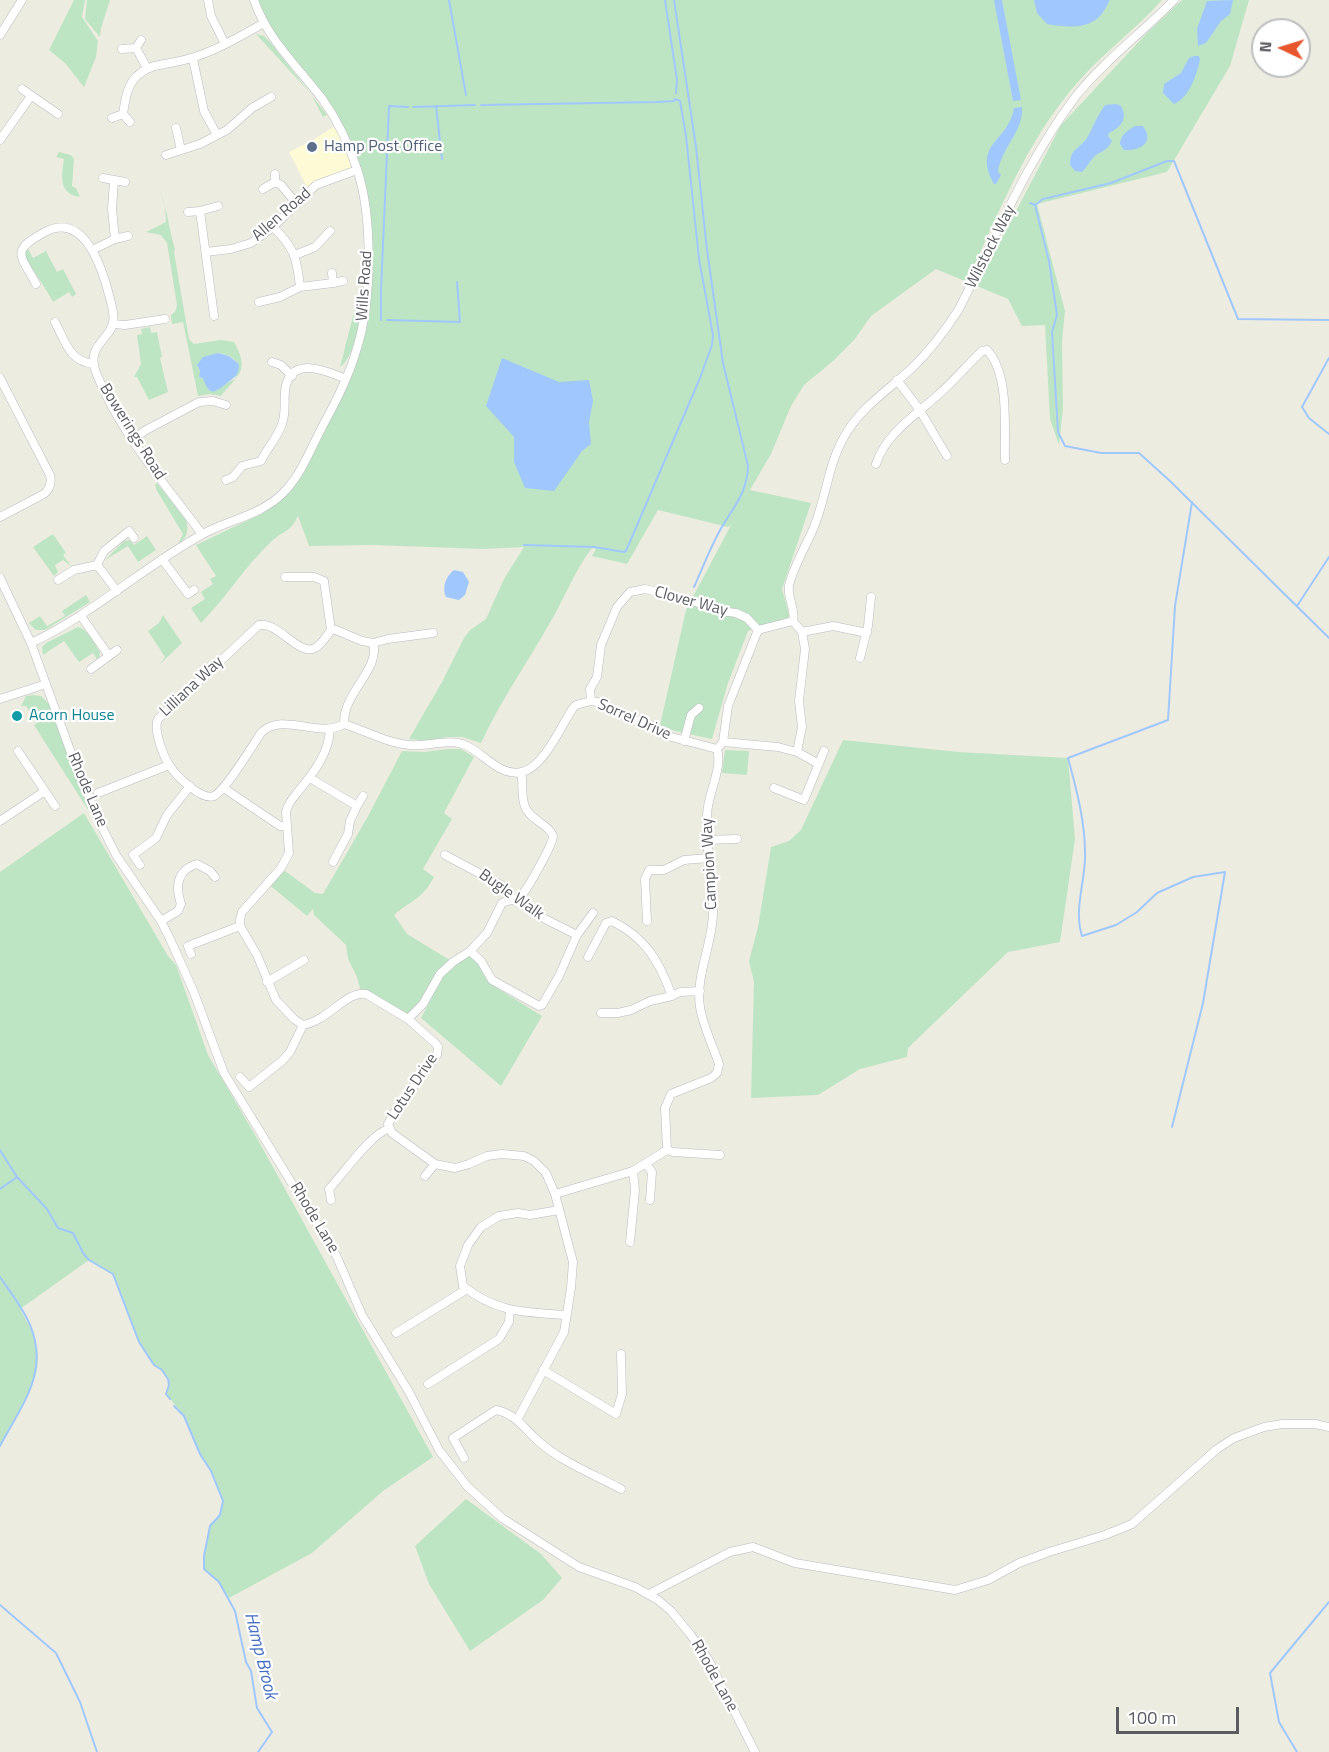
<!DOCTYPE html>
<style>
body{margin:0}
#map{position:relative;width:1329px;height:1752px;overflow:hidden;background:#edece1;font-family:"Titillium Web",sans-serif}
canvas{display:block}
.north{position:absolute;left:1251px;top:18px;width:60px;height:60px;box-sizing:border-box;background:#fff;border:2px solid #bdbec0;border-radius:50%;rotate:274deg;font-size:16px;font-weight:700;line-height:24px;text-align:center;color:#5a5c62}
.north::after{content:'';display:block;margin:auto;width:21px;height:27px;background:#e7562d;clip-path:polygon(50% 0,100% 100%,50% 72%,0 100%)}
.scale{position:absolute;left:1116px;top:1707px;width:123px;height:27px;box-sizing:border-box;border:3px solid #5a5c62;border-top:0;padding-left:8px;font-size:18px;line-height:21px;white-space:nowrap;color:#5a5c62;-webkit-text-stroke:4px #fff;paint-order:stroke}
</style>
<div id="map">
<canvas width="1329" height="1752"></canvas>
<div class="north">N</div>
<div class="scale">100 m</div>
</div>
<script>
const ctx = document.querySelector('canvas').getContext('2d');
ctx.lineJoin = 'round';
function fill(path, color) { ctx.fillStyle = color; ctx.fill(path, 'evenodd'); }
function strokePath(path, color, width, dash) { ctx.strokeStyle = color; ctx.lineWidth = width; ctx.lineCap = dash ? 'butt' : 'round'; ctx.setLineDash(dash || []); ctx.stroke(path); }
function label(font, color, halo, rows, align = 'center') {
  ctx.font = font + ' "Titillium Web",sans-serif'; ctx.lineWidth = 4.5; ctx.setLineDash([]); ctx.textBaseline = 'middle'; ctx.strokeStyle = halo; ctx.fillStyle = color; for (const [text, x, y, turn = 0] of rows) {
    ctx.save(); ctx.translate(x, y); ctx.rotate((+turn || 0) * Math.PI / 180); ctx.textAlign = isNaN(turn) ? turn : align; if (halo) ctx.strokeText(text, 0, 0); ctx.fillText(text, 0, 0); ctx.restore();
  }
}
fill(new Path2D(`
 M338,124L357,170L309,191L289,152L313,140Z`), '#fdfad6');
fill(new Path2D(`
 M74,0H85L82,17L98,41L96,57L84,87L65,63L49,50Z
 M87,0H110L101,28L100,37L85,19Z
 M258,0H1162C1135,30 1103,53 1077,83C1027,140 998,214 967,282L936,269L871,316L855,339L833,361L804,385L791,406L771,454L750,490L811,503L782,589L790,617L748,631L728,683L712,739L675,731L660,725L686,610L731,525L728,527L658,510L627,564L592,556L596,549L592,548C575,570 565,597 551,621C528,662 501,700 481,743L462,737H446L428,741L409,739L442,682L464,638L470,630L486,619L504,579L524,547L484,549L373,545L309,546L298,516C290,533 284,530 272,541C245,566 226,598 201,623L191,608L205,599L201,592L213,584L210,579L216,576L196,545L263,513L280,500L296,483L311,458L354,370L364,337L369,311L371,216L365,184L356,156L335,112L277,37L266,20Z
 M1182,0H1249L1230,66L1167,172L1037,204L1065,311L1062,341L1063,409L1059,445L1050,419L1045,325L1022,326L1008,299L977,286L1061,125L1147,33Z
 M256,34L264,36L271,43L327,115L323,117L311,94Z
 M59,152L71,155L74,159L72,186L76,188L80,197C59,194 61,177 64,159L56,157Z
 M160,189C167,209 169,229 175,249L174,252L189,339L194,344L221,340L234,342C251,372 237,375 221,396L210,394L198,396L183,322L172,324L171,315L175,312L177,305L167,243L161,235L146,232L166,222L165,207ZM218,353L230,356L239,364L235,379L227,383L200,377V371L197,366Z
 M27,247L33,258L46,251L57,272L63,269L76,294L72,297L69,292L53,302C44,285 33,271 24,255Z
 M361,285C366,301 356,357 340,367Z
 M150,327L151,333L157,332L162,357L160,358L168,392L149,400L137,377H134L141,364L137,335L142,334L141,329Z
 M157,483L186,520C189,531 187,538 178,544L183,534L157,491L155,485Z
 M53,534L66,553L63,555L71,566L63,560L55,565L58,572L54,576L33,547Z
 M147,536L156,550L138,562L128,546L105,560L124,541L130,540L134,545Z
 M86,595L90,602L45,630H36L29,623L40,616L47,626L65,616L62,611Z
 M163,615L182,643L159,665L165,657L148,631L159,623Z
 M78,627C88,629 94,643 100,652L99,657L97,659L93,653L79,662L64,641L43,655L42,647L46,643Z
 M33,695L41,696L50,705L70,763L91,808L88,810L34,725L41,720L33,716L26,706H21L26,696Z
 M843,740L959,752L1068,758L1075,839L1060,942L1008,952L908,1048L907,1057L860,1069L818,1095L751,1098L754,982L749,961L758,927L771,847L789,841L801,830Z
 M448,749H461L474,757L444,813L452,819L423,869L434,877C422,900 411,900 394,915L407,934L453,962L408,1019L361,992L357,977L348,959L346,945L314,915L313,909L307,916L267,883L281,868L315,893L323,894L367,818L402,751L424,752Z
 M725,750L749,751L747,775L722,773Z
 M84,813L168,956L176,965L208,1055L258,1140L433,1457L383,1491L312,1553L229,1598L219,1582L204,1569V1556L210,1526L220,1515L223,1501L211,1471L200,1454L184,1416L166,1394L169,1385L168,1379L162,1370L154,1365L139,1342L113,1274L89,1260L20,1309C28,1323 37,1339 38,1357C40,1383 13,1422 0,1446V872Z
 M470,955L479,965L489,983L542,1016L501,1086L421,1018L444,974L450,968Z
 M466,1499L541,1554L562,1578L543,1600L470,1651L429,1584L415,1546Z`), '#bee5c3');
fill(new Path2D(`
 M994,0H1002L1021,100L1013,101Z
 M1034,0H1110C1107,5 1104,12 1099,17C1086,30 1063,27 1047,24L1037,13Z
 M1233,0L1230,14L1221,21L1206,43L1198,46L1197,29L1207,1Z
 M1194,56H1199L1200,60C1196,76 1190,97 1174,104L1163,93L1164,84L1181,73L1189,58Z
 M1116,104L1121,106C1128,119 1121,127 1109,133L1108,136L1112,141C1108,149 1103,151 1096,155C1091,159 1087,167 1082,172L1075,171L1070,165C1070,147 1081,149 1088,136C1094,125 1097,116 1105,105Z
 M1022,107C1024,131 1001,148 998,172L1001,175L996,184H994C972,143 1008,143 1014,108Z
 M1135,126H1143C1155,143 1140,151 1124,150L1120,144C1121,134 1127,131 1135,126Z
 M218,353L229,356L239,364C239,375 235,377 227,383C214,394 209,396 203,378L199,377L200,371L197,365L203,357Z
 M502,358L559,382L589,380L593,401L589,422L591,444L582,451L554,491L525,488L514,462V437L486,406Z
 M454,570L463,572L469,582L465,595L459,600L446,597C442,588 445,577 454,570Z`), '#a0c8fe');
strokePath(new Path2D(`
 M449,0L466,95
 M665,0L677,80L676,93
 M674,0L696,147L707,250L723,363L748,466C747,496 731,509 718,534C709,551 702,569 694,587
 M481,105L656,102L674,101L675,99L680,101L686,136L699,259L713,335L712,345L700,378L626,551L624,552L594,547L524,545
 M436,106L442,159
 M413,107L475,105
 M1030,203L1035,205L1049,261L1057,315L1052,332L1058,432L1065,446L1101,453H1139L1170,481L1329,638
 M1035,205L1043,199L1111,183L1167,161H1174L1238,319L1329,320
 M381,320V290L389,106L408,107
 M387,320L460,322L457,282
 M1329,358L1302,407L1309,418L1329,434
 M1297,606L1329,557
 M1172,1127L1203,1003L1225,872L1193,877L1157,893L1137,912L1116,925L1082,936C1074,911 1084,885 1085,859C1086,825 1077,791 1068,758L1168,720L1175,606L1192,502
 M0,1150L17,1177L47,1209L58,1228L73,1233L83,1253L89,1260L113,1274L139,1342L154,1365L162,1370L168,1379L169,1385L166,1394L170,1399
 M0,1189L17,1177
 M0,1277C10,1292 23,1308 30,1325C50,1372 21,1406 0,1446
 M174,1406L184,1416L200,1454L211,1471L223,1501L220,1515L210,1526L204,1556V1569L219,1582L235,1611L246,1662L251,1671L257,1708L272,1732L258,1752
 M0,1605L56,1653L80,1702L97,1752
 M1297,1752L1279,1722L1270,1673L1329,1602`), '#a0c8fe', 2);
const street = new Path2D(`
 M208,0L211,16L225,44
 M0,35L22,0
 M136,48L141,40
 M122,49L136,48L147,68
 M193,59L204,111L217,135
 M22,89L58,114
 M112,118L123,114
 M130,122L123,114C125,101 127,85 137,76C148,65 161,65 175,62C208,56 235,39 264,23
 M176,128L181,150
 M0,140L31,96
 M166,155L200,144L227,130L252,108L271,97
 M103,178L125,182
 M114,181L112,209L115,239
 M275,182L281,185L296,203
 M263,189L275,182V174
 M200,211L214,316
 M188,212L200,211L218,206
 M273,227C294,247 297,258 300,287
 M92,250L115,239L128,236
 M206,252L231,249L251,243L273,227L316,185L357,170
 M295,255L315,247L330,231
 M333,283L343,281
 M36,284C20,254 10,251 45,232C84,211 102,268 109,295C111,303 115,313 113,322C111,340 84,345 97,375C121,434 164,483 202,534
 M259,302L280,297L300,287L333,283L332,273
 M55,322C66,343 69,361 94,364
 M113,324L125,325L165,319
 M272,362L281,365L292,376
 M0,378L50,475C52,483 50,489 44,494L0,517
 M897,380L919,409L947,456
 M132,440L146,430L199,402L213,401L226,405
 M876,464C886,433 916,415 938,395C954,381 967,365 982,351L987,350C1010,375 1004,427 1005,460
 M226,480L233,477L242,466L261,461C267,448 278,437 282,424C286,414 284,402 285,391C289,355 325,370 346,379
 M162,559L188,594L194,590
 M285,577H314L324,581L331,630
 M0,578L31,643L78,772L99,821L116,855L161,921L170,939L193,990L224,1073L336,1255L362,1315L409,1392L439,1450L467,1486L502,1518L579,1567L635,1587L658,1600L671,1611L690,1634L708,1659L755,1752
 M58,580L74,570L97,565
 M117,591L97,565L104,551L129,531L134,538
 M81,616L109,656
 M793,621L802,632L805,649L799,701L802,727L797,752
 M802,632L833,626L867,633
 M31,643C93,614 143,567 203,534C230,519 260,516 283,493C300,476 309,453 320,431C334,405 349,377 357,348C372,300 373,217 357,169C349,145 338,121 323,100C299,68 267,39 254,0
 M860,658L868,626L871,597
 M91,669L117,650
 M0,699L46,684
 M591,701L590,689L597,677L601,645L617,607L630,592L645,589L690,600L720,611L736,613L747,618L758,630
 M344,724C319,739 282,711 261,733C252,746 226,790 214,796C202,801 176,776 170,766C163,756 153,729 158,719L259,625C278,621 299,657 315,648C321,645 327,636 331,630H336L362,641L373,643L388,639L433,633
 M344,724C366,731 387,743 410,745C428,747 449,738 465,745C484,753 499,777 522,772C544,767 561,726 573,708L576,705L591,701L603,703L629,719L649,724L664,735L717,749
 M344,724C343,692 381,669 373,643
 M330,729C329,752 315,771 301,788C295,796 288,802 286,812L289,853L281,868L242,912L240,919V926L257,955L276,1000L294,1019L303,1025C328,1021 347,990 366,994L408,1019L435,1043L438,1047L437,1055L397,1108L388,1124L392,1133L435,1164L425,1176
 M684,741L691,715L699,708
 M723,742L778,747L797,752L819,764
 M18,751L55,806
 M310,778L357,806L363,796
 M224,787L228,791L280,826H287
 M774,788L804,800L824,751
 M98,793L169,765
 M0,821L45,791
 M707,840L737,839
 M445,855L501,885L512,900L519,902L545,919L577,935
 M333,862L348,834L350,821L357,806
 M140,865L133,855L156,838L167,815L190,786
 M161,921L178,911L181,904C175,886 177,870 197,864L210,871L215,877
 M647,921L645,879L649,870H664L684,860L709,858
 M470,951L481,961L492,980L539,1006L542,1005L559,976L577,935L593,913
 M191,954L188,946L240,926
 M588,957L606,923L612,921C646,938 659,961 672,996
 M267,982L304,960
 M601,1013H618L631,1010L650,1001L672,996L680,992L700,991
 M408,1019L423,1004L440,974L453,962L470,951L487,933L502,903C508,900 515,900 520,897C526,892 555,841 553,836C550,826 532,820 526,809C520,798 524,784 521,772
 M240,1077L249,1087L282,1061L290,1052L303,1025
 M667,1150L673,1152L720,1155
 M435,1164L455,1168L469,1164L487,1156L502,1154L524,1156L534,1161L546,1173L555,1194L573,1262L571,1288L564,1332L517,1420
 M646,1164L652,1172L650,1200
 M555,1194L633,1171L667,1150L665,1108L671,1094L711,1078L717,1073L719,1064C713,1046 703,1026 700,1007C695,976 713,943 713,912C713,880 705,848 707,816C707,794 723,770 717,749L723,742L728,706L758,630L793,621C796,610 787,598 789,586C792,569 807,544 814,527C826,498 828,465 844,437C860,408 887,391 911,369C930,351 945,331 959,309C995,238 1028,159 1076,96C1105,60 1142,33 1174,0
 M331,1200L329,1189C343,1174 371,1134 388,1129
 M559,1210L530,1215L518,1213L499,1216L481,1227L468,1245L460,1266L463,1286C497,1313 525,1312 566,1315
 M630,1242L635,1190L633,1171
 M396,1333L467,1289
 M543,1370L616,1414L622,1394L621,1354
 M428,1384L499,1339L509,1322L510,1310
 M464,1458L453,1438L496,1410C514,1413 523,1427 536,1439C559,1461 593,1474 621,1489
 M649,1594L730,1552L753,1547L795,1563L955,1590L988,1580L1019,1563L1049,1552L1105,1535L1132,1524L1217,1449L1234,1438L1264,1427L1282,1424H1315L1329,1427`);
strokePath(street, '#b9bac0', 9);
strokePath(street, '#fff', 8);
for (const [x, y, r, color] of [
 [312,147,6,"#5c6f8a"],
 [17,716,6,"#0f9aa8"]
]) { const dot = new Path2D(); dot.arc(x, y, r, 0, 2 * Math.PI); ctx.fillStyle = color; ctx.fill(dot); strokePath(dot, '#fff', 2); }
label('16px', '#4e5e75', '#fff', [
 ["Hamp Post Office",324,147]
], 'left');
label('16px', '#5a5c62', '#fff', [
 ["Allen Road",282,215,-41],
 ["Wilstock Way",991,247,-63],
 ["Wills Road",365,286,-86],
 ["Bowerings Road",132,432,58],
 ["Clover Way",691,602,15],
 ["Lilliana Way",192,687,-43],
 ["Sorrel Drive",634,720,24],
 ["Rhode Lane",87,790,67],
 ["Campion Way",710,864,-93],
 ["Bugle Walk",511,895,35],
 ["Lotus Drive",413,1087,-56],
 ["Rhode Lane",314,1218,59],
 ["Rhode Lane",714,1676,61]
]);
label('16px', '#0d838f', '#fff', [
 ["Acorn House",29,716]
], 'left');
label('italic 18px', '#436ec1', '#fff', [
 ["Hamp Brook",260,1656,76]
]);
</script>
